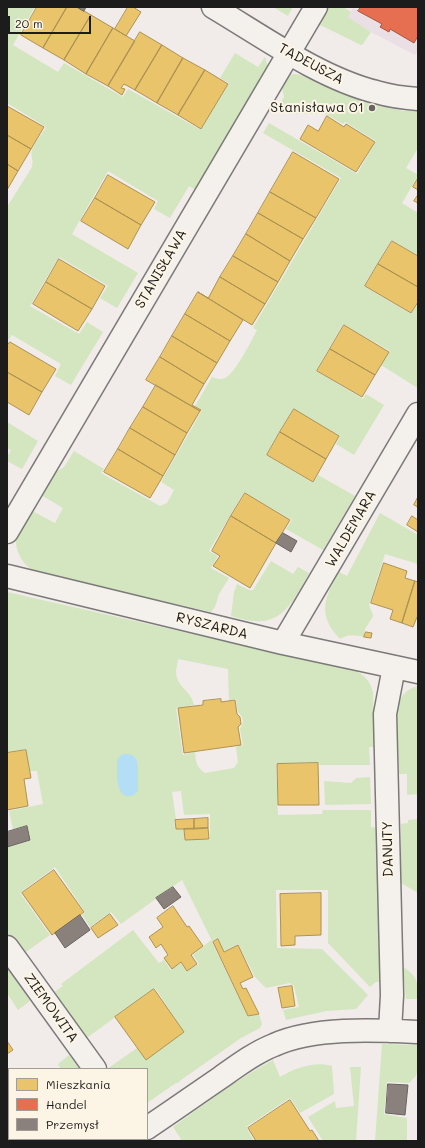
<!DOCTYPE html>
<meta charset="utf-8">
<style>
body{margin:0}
#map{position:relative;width:425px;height:1148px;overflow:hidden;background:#f1ebea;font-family:Mali,sans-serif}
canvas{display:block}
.frame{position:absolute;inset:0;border:8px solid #1c1c1c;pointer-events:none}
.legend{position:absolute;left:8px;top:1068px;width:140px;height:72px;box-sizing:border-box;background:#fcf5e5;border:1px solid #a29e95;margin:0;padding:5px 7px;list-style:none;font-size:12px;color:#1c1c1c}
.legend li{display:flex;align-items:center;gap:8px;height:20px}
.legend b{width:20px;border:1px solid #a29e95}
.scale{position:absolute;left:8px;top:16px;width:83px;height:18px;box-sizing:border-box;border:2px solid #1c1c1c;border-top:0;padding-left:5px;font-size:12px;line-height:14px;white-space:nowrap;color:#1c1c1c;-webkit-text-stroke:3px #fcf5e5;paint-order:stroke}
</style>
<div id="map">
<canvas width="425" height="1148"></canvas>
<div class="frame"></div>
<ul class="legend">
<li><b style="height:11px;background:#e9c46a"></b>Mieszkania</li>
<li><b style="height:11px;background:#e76f51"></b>Handel</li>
<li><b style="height:11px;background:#8a817c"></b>Przemysł</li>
</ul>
<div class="scale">20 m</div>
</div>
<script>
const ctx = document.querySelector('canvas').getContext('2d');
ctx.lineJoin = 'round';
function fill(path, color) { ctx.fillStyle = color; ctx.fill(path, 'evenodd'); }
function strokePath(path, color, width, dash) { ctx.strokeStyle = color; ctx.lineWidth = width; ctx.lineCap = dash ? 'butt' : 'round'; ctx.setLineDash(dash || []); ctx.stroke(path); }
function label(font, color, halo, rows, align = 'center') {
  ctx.font = font + ' Mali,sans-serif'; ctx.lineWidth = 4; ctx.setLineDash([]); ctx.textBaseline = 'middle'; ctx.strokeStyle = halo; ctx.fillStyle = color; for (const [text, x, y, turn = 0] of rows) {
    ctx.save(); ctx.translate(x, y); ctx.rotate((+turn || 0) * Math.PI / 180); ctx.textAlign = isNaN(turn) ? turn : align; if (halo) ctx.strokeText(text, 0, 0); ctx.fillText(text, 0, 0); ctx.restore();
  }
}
fill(new Path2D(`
 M360,7H418V50L415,55L371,32L348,17L353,8L358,10Z`), '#e9dfe5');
fill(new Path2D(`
 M7,7H35L13,45L58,72L64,63L123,97L128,89L201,130L229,83L220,78L235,53L258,67L265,57L267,64V71L198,191L189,186L170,218L154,209L158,201L108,171L72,234L138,273L117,308L100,298L108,286L59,257L30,306L79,334L87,322L103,332L71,385L55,376L61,364L12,335L7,342V207L32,167C34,159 30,156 32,150C35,142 42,134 46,127L7,103Z
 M273,7H293L288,16Z
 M326,7H343L351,12L348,17L371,32L363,44L361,45L316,23Z
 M295,74L300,75L363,102L404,111H418V148L406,168L418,175V176L402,203L418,213V255L391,240L364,286L411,314L416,306L418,307V387H416L381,365L390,351L343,324L316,371L363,399L366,394L384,405L354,455L336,444L340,436L293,409L266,455L313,483L318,475L355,496L323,550L286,529L292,520L244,492L209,551L218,556L211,568L229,578L219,594L215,607L211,612L36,572C24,566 15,553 16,538C17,532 26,520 30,514L34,512L55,523L63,508L41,495L54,473L64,467L74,451L104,469L101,473L160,506L167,503L174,490L161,482L202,410L195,406L212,377C216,379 221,380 225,378C234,375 252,340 257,330L253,328L254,326L341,178L263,133L269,123L357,174L376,141L345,122L343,124L326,114H289L276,111L284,97L281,84L289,75Z
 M7,422L38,441L22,469L7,461V457L11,450L7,448Z
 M380,513L418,535V564L385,554L369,605L373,615L372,618L365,629L364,637C354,635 349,634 340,639C317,615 324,598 339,572L347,576Z
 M271,561L293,574L298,567L309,573C297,594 285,624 255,621C247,621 239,618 231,616L234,592L237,584L249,590H253Z
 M7,592L356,671C366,676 371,683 373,693L374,747H369L370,765H320L319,763H276L278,815L322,814L323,810H371V827L377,828L380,944V982H376L370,987L328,943V890H276L277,948L322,949L368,995L356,1009L326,1011L286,1020L283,1010L299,1007L294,986L290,983L266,988L255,977L238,944L224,951L218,938L212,941L182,880L121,924L111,912L90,927L82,915L85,912L55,867L20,893L50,935L23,954L7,932V847L31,840L27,826L13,829L9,811L43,804L37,771H30L26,749L7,753ZM178,659L228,669L229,700L236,699L238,712L242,717L243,722L240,729L243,745L236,747L238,762L234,768L205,773C196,767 196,762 195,752L183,755L176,708L194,705C191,690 177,688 176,672C176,668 178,663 178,659ZM181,791L184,815L210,814V840H184V829H175L174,819H176L172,792Z
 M418,686V794L407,795V774H399L397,709C399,697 406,689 418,686Z
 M370,777L371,804L325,805L324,781L351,783L356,778Z
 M418,819V893L401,883V824L408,823V820Z
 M133,930L159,963L164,960L171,970L181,963L187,971L199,964L193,955L211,940L248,1017L259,1014L262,1024L260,1028L241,1038L181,1080L178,1083H176L147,1103V1069H107L137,1048L146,1060L184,1032L155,988L84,1040L51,994L63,986L61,984Z
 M403,967C418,976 418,983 418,999H406Z
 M7,968L30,1001L18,1010L7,993Z
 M382,1044L418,1045V1066L416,1076L409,1083L387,1082L384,1114L407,1118V1141H375Z
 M69,1055L80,1068V1069H61L58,1064Z
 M273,1060L280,1077C295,1068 315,1061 332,1066L334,1094L300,1113L290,1098L246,1127L254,1141H178L181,1139L173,1127C205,1104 237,1079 273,1060Z
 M350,1067H361L356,1141H323L308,1117L335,1101L336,1108L354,1106Z
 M66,1139H110L108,1141H67Z`), '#d3e6bf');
fill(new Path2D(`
 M124,754C129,754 133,754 136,759C139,765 138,784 138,791C135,794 133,796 129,796C115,797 117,770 117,760L121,755Z`), '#b3def6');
const homes = new Path2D(`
 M37,7H67L43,48L21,35Z
 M67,7H77L91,15L64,60L43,48Z
 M128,7H133L141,12L126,36L115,29Z
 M91,15L113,28L86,74L64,60Z
 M113,28L135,41L108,86L86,74Z
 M140,32L162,45L135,90L124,84L121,88L125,89L122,95L108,86Z
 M162,45L183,58L157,103L135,90Z
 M183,58L205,70L178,115L157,103Z
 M205,70L228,84L201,129L178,115Z
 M7,106L44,127L31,149L7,135Z
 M327,116L344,127L346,124L375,142L356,172L300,139L308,125L318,131Z
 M7,135L31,149L18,171L7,164Z
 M293,152L339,179L316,218L270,192Z
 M7,164L18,171L7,190Z
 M108,175L155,202L141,225L95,198Z
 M418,178V190L413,187Z
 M270,192L316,218L303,239L258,213Z
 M418,195V203L414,201Z
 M95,198L141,225L128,249L81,221Z
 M258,213L303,239L290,261L246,234Z
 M246,234L290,261L278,282L233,256Z
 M392,241L418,256V287L378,264Z
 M233,256L278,282L265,304L220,277Z
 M59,259L105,286L92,309L46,282Z
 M378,264L418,287V302L411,313L365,286Z
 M220,277L265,304L252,325L198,292L208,298Z
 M46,282L92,309L78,331L33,304Z
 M198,292L243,320L230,341L185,314Z
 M185,314L230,341L217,363L172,336Z
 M344,325L389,352L375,375L330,349Z
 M172,336L217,363L204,384L160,357Z
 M10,342L56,369L42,392L7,372V346Z
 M330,349L375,375L362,397L317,371Z
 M160,357L204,384L192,405L201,410L200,411L146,380Z
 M7,372L42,392L29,415L7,402Z
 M156,385L200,411L187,433L143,407Z
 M143,407L187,433L175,455L130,428Z
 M294,409L339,436L326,459L280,432Z
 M130,428L175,455L163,476L118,449Z
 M280,432L326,459L313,482L267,455Z
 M118,449L163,476L150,498L104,472Z
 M245,493L290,520L276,543L231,516Z
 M418,497V507L414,505Z
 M231,516L276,543L250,588L213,566L220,556L212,551Z
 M412,516L418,520V532L407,525Z
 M384,563L407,571L405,578L415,581L402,623L390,619L393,610L371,603Z
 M415,581L418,582V618L417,617L413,627L402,623Z
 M366,632L372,633L371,638L364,637Z
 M221,699V702L235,700L237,714L240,717L241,724L238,727L241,745L184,753L178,708L203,705V701Z
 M26,750L31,778L24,779L28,806L7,810V753Z
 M318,763L319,805H278L277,764Z
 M208,818V828L194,829V819Z
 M194,819V829H176L175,820Z
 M208,828L209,839L185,840L184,829Z
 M54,870L84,912L52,935L22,893Z
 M321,893V935L295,936V945L281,946L280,894Z
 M173,906L187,927L189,926L203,946L191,955L197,964L187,971L181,962L172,969L164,958L168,955L161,944L156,948L149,937L163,927L157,918Z
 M110,914L118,925L98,938L91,928Z
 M218,939L224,952L238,945L253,977L240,983L243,989L246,988L259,1014L248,1016L213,942Z
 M292,986L295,1006L282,1008L278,988Z
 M154,989L184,1032L146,1060L115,1017Z
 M7,1041L13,1050L7,1054Z
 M290,1100L310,1131L312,1130L319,1141H256L248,1128Z
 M9,1108V1139L7,1136V1109Z
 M9,1139H36L33,1141H10Z`);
fill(homes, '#e9c46a');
strokePath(homes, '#ac9253', 1);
const shops = new Path2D(`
 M361,7H418V36L414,43L390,29L389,32L380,27L382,24L358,11Z`);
fill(shops, '#e76f51');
strokePath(shops, '#aa5641', 1);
const industry = new Path2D(`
 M77,7H86L84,11Z
 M283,533L297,541L291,552L276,543Z
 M27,826L30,840L7,847V832Z
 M173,887L181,897L164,909L156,898Z
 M80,915L90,930L65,948L55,933Z
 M388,1084L408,1085L405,1115L386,1113Z`);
fill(industry, '#8a817c');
strokePath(industry, '#69635f', 1);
const street = new Path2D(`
 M213,7C262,36 320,78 376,92C390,96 404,98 418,99
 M7,532L316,7
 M7,576L283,643L418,672
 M283,643L418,414
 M7,947L95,1069
 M390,1031L392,995L385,714L394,667
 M147,1128C171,1112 195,1095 220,1078C237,1066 254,1053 274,1045C314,1027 374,1030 418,1032
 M129,1141L132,1139`);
strokePath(street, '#7c7979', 25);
strokePath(street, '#f4f1ec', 22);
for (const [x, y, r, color] of [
 [372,108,4,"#676464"]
]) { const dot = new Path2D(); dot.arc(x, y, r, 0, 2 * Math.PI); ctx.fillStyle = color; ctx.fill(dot); strokePath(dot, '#fcf5e5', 1.5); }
label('14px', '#1c1c1c', '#fcf5e5', [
 ["TADEUSZA",311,64,28],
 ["STANISŁAWA",161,269,-60],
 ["WALDEMARA",351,529,-60],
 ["RYSZARDA",212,626,14],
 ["DANUTY",388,849,-91],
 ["ZIEMOWITA",51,1008,54]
]);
label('14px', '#1c1c1c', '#fcf5e5', [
 ["Stanisława 01",364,108]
], 'right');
</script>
